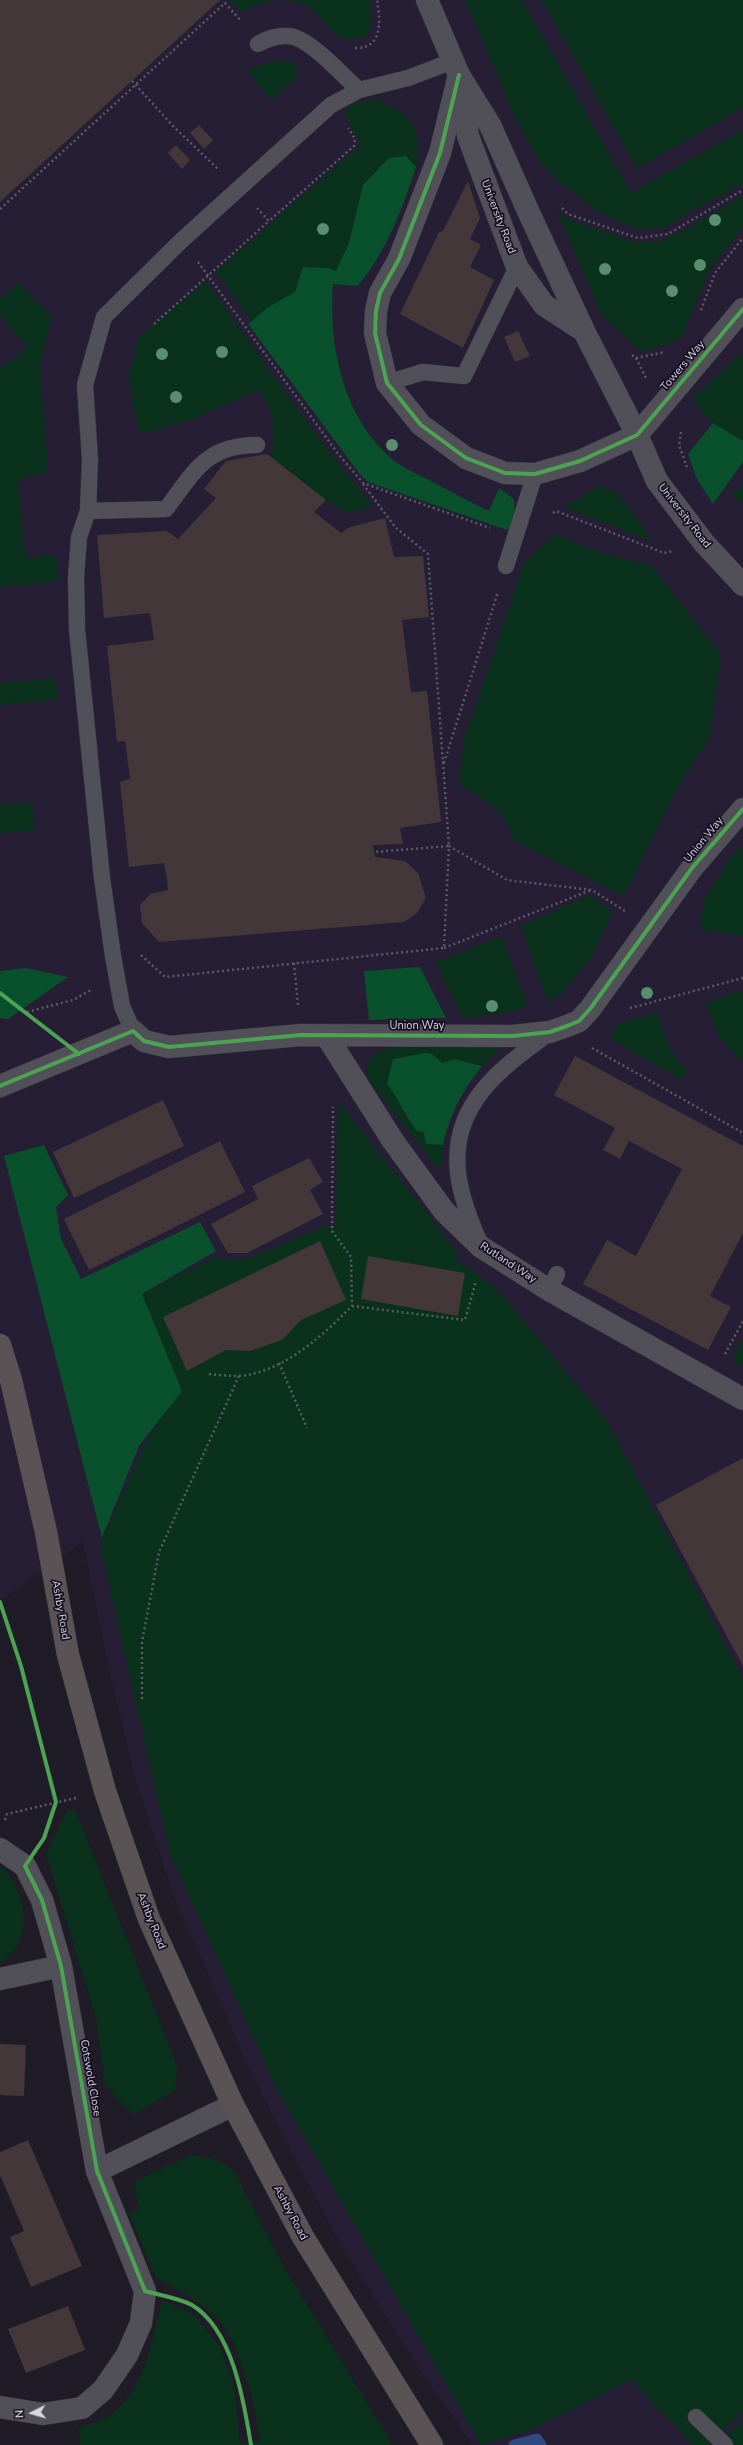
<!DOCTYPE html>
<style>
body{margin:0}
#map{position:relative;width:743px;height:2445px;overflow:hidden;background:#1f1c27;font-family:"Nunito Sans",sans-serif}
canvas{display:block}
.north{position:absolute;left:12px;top:2393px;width:40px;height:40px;-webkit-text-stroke:3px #150f21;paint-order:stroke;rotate:265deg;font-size:11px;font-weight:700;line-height:16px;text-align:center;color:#d9d6e3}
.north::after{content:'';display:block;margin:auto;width:14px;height:18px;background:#d9d6e3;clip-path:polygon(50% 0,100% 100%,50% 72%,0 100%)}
</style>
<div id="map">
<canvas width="743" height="2445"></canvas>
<div class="north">N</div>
</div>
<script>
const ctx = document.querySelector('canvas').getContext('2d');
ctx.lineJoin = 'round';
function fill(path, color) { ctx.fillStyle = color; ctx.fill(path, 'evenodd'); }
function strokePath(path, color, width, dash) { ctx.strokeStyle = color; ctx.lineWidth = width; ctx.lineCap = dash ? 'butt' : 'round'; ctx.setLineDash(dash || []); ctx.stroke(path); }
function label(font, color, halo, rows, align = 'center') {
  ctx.font = font + ' "Nunito Sans",sans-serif'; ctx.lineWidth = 3.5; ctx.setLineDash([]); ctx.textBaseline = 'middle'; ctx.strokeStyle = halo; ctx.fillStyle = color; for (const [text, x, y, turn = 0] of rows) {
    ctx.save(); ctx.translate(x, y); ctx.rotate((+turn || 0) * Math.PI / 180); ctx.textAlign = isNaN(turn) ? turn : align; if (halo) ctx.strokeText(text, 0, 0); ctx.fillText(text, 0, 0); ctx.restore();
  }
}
fill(new Path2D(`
 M0,0H743V2445H473L424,2376L336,2237L252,2075L175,1900L135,1778L108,1665L83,1541L0,1601Z`), '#251e35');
fill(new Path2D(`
 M230,0H278L261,2L242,12Z
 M285,0H369L372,11L368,36C333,49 330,21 306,5C301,2 291,1 285,0Z
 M465,0H522L631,193L743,130V184L689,212L665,228L636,229L599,212L562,184L541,163L517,121Z
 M542,0H743V108L637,168Z
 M282,60L294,63L298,76L271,100L248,72L255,66Z
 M374,99C413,113 422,126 416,167L406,156L363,185L349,243L336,272L303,267L295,292L267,308L252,321L216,272L361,144L344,113L352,104Z
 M743,196V226L708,272L683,335L669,344L642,352L602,316L557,210L566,218L634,242H658L677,234Z
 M206,281C259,356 312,432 371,504L369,508L344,512L326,500L272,459C273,430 278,413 258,390L190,420L144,433L138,429L129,377L139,337Z
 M18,282L51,317L40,366L48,472L18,480L26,558L57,555L59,581L0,587V369L27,347L0,315V299Z
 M743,352V441L713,423L692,399Z
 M743,483V503L733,496Z
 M599,486C620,486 641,526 653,542L564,507Z
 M556,534L597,552L651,565L721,655L710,737L679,785L624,896L513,840C507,810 484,799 459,784L464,740L524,563Z
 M55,678L58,699L0,705V683Z
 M32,802L35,830L0,833V805Z
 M743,846V936L699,929L704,900L732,855Z
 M589,895L612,911L592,956L560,995L548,1002L521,926Z
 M502,937L527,1005L513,1011L464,1019L435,962Z
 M743,991V1063L719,1036L705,1003Z
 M658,1012C663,1033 671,1056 687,1070L682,1080L611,1039L617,1024Z
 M502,1046L482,1066L454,1059L442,1063L432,1054L425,1053L393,1059L387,1084L395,1093L407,1119L424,1132L426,1144L443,1145L440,1171L372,1084C360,1063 370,1055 389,1048Z
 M339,1102L458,1253L455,1258L497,1289L607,1421L743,1678V2412L709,2445H693L631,2380L528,2431L481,2445L277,2089L170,1853L100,1544L145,1444L177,1392L140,1295L213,1258L245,1260L325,1226L335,1228Z
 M743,1337V1367L732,1360Z
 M75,1809L177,2065L175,2091L134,2114L119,2101L105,2083L96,2017L46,1854L66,1811Z
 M0,1866C19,1881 30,1917 20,1940C16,1949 7,1958 0,1964Z
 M190,2156C208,2156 220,2159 233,2170L287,2272L393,2445H80L78,2428C89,2425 103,2421 112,2414C146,2387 152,2340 162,2300L191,2313L205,2327L222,2351L234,2385L240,2443L260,2441L251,2392L233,2342L218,2318L190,2297L155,2276L129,2213L140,2209L134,2187L137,2180Z
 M743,2420V2445H718Z`), '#09311c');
fill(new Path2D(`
 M406,156L416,167C401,212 388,248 358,286L333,284C328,347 344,422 397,463C406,469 417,474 427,479C448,490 468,501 489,511L499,488L514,499L515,522L507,530L368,482L359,473L248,324L267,308L295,292L303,267L328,268L336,271L349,243L363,185L389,158Z
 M713,423L743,441V462L713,504L696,477L688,454Z
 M420,967L446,1018L369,1020L364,971Z
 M26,968L68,977L8,1019L0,1018V971Z
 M425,1053L432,1054L442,1063L454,1059L482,1066C461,1093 451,1112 443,1145L426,1144L424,1132L417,1131C405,1116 399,1099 387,1084L393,1059Z
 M44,1145L68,1195L56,1207L61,1239L81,1279L200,1222L216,1251L142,1294L182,1391L139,1446L102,1538L4,1156Z`), '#09502c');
strokePath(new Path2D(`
 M514,2445L537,2439L541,2445`), '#2e4a7e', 11);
fill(new Path2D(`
 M0,0H220L0,202Z
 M199,125L213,140L204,149L190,133Z
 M176,145L190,160L182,169L168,153Z
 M468,181L480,218L470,239L481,245L470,267L494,280L463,348L400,314L439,232L443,231Z
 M518,331L530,356L515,362L504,337Z
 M267,454L326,500L314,512L341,533L350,527L385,518L394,557L423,556L429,617L402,620L411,692L427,691L441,822L400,828L403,844L373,845L375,857L405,861L418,873L426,898L417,913L404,922L159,942L142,923L140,905L150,894L168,890L167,879L164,863L129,867L120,782L130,779L125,741L117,742L107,646L154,640L150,613L104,618L97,535L167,531L178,539L216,498L204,489L226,461Z
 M575,1056L743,1146V1233L710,1296L731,1307L708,1350L583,1284L607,1240L636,1256L682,1169L629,1141L620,1159L603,1150L615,1128L554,1095Z
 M163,1100L184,1146L74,1198L53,1152Z
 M220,1141L245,1192L89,1270L64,1219Z
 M309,1158L323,1182L310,1190L323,1214L247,1253H228L211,1224L258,1199L252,1186Z
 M320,1241L346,1300L301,1320L282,1340L250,1351L226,1350L187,1371L163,1317Z
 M368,1256L465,1273L458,1316L361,1299Z
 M743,1458V1666L656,1505Z
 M0,2044L26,2045L24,2096L0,2095Z
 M28,2140L82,2266L31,2287L10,2237L24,2231L0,2175V2152Z
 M68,2306L85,2350L26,2373L8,2329Z`), '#443739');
const lane = new Path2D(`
 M258,44C268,38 282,34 294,37C315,44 342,75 359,90
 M387,383L423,372L464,376L517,267
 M88,511L166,509C194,472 206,445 257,445
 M506,566L535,474
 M133,1031L122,1006L113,956L102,878L77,629L76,578L79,537L88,511L90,459L85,385L104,317L182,240L331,105L359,90L408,78L453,61
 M479,1241C456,1189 443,1139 483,1090C501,1067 527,1050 550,1032
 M549,1290L557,1274
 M696,2417L725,2445`);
const street = new Path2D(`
 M427,0L459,75L490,125L529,213L584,331L637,435L657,481L704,543L743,585
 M459,75L440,153L399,259L380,293L376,311L375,333L387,383L421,425L466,458L505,473L535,474L580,461L637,435L743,309
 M461,86L468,136L517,267L544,305L584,331
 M326,1035L393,1141L444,1211L481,1247L549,1290L743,1399
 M0,1086L133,1031L144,1041L169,1047L301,1035L513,1036L550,1032L567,1026L579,1021L590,1009L692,868L743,809
 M0,1849L25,1866L42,1900L61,1966L97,2171L145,2291L141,2323L127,2355L103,2390L82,2408L43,2414L0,2407
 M0,1979L61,1966
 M97,2171L233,2105`);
const primary = new Path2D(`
 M0,1345L11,1380L46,1532L68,1655L105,1791L149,1919L233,2105L303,2237L432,2445`);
strokePath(lane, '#3b3941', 17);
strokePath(street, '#3b3941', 23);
strokePath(primary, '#3b3941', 23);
strokePath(new Path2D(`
 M355,48C384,49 380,19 377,0
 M132,81L174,127L218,169
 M257,208L269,221L354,146L355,139L348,128
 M562,208L568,214L638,238L668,234L743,190
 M0,209L225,3L241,21
 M198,262L339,455L363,483L490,528
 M701,310L715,273L743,238
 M154,324L269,221
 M632,355L636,358L665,352
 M636,358L646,378
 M681,432L679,445L687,467
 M363,484L395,527L428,554L449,846L374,852
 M553,513L556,511L664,553L673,551
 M444,763L498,592
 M444,948L591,890
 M141,955L165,977L444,948L449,846L507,880L592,890L625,911
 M294,963L298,1005
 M630,1008L743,978
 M27,1012L73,1000L91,990
 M592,1048L743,1133
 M352,1306L465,1320L476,1281
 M725,1354L743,1321
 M279,1363L307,1428
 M209,1374C219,1375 229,1376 239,1376C284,1372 322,1336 352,1306L351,1257L332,1231L333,1107
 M142,1699V1642L159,1552L239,1376
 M5,1820L7,1814L76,1798`), '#5c5a62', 2.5, [2, 3]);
strokePath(lane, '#514f58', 16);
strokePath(street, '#514f58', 22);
strokePath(primary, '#5a5355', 22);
strokePath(new Path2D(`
 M459,75L440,153L399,259L380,293L376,311L375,333L387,383L421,425L466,458L505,473L535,474L580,461L637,435L743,309
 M0,993L79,1054
 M0,1086L133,1031L144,1041L169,1047L301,1035L513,1036L550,1032L567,1026L579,1021L590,1009L692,868L743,809
 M0,1602L21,1666L56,1802L44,1838L25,1866L42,1900L61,1966L97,2171L145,2291C159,2295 179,2298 192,2305C233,2330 244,2402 251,2445`), '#4ca352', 4);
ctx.fillStyle = '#598e6e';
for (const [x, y] of [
 [715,220],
 [323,229],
 [700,265],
 [605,269],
 [672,291],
 [222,352],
 [162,354],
 [176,397],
 [392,445],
 [647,993],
 [492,1006]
]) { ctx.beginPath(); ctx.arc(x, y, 6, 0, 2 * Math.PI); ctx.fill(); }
label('11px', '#d9d6e3', '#150f21', [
 ["University Road",498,217,69],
 ["Towers Way",683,366,-50],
 ["University Road",684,516,52],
 ["Union Way",704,840,-51],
 ["Union Way",417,1026],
 ["Rutland Way",508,1263,33],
 ["Ashby Road",60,1610,80],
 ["Ashby Road",151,1921,68],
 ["Cotswold Close",90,2078,80],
 ["Ashby Road",290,2213,62]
]);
</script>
